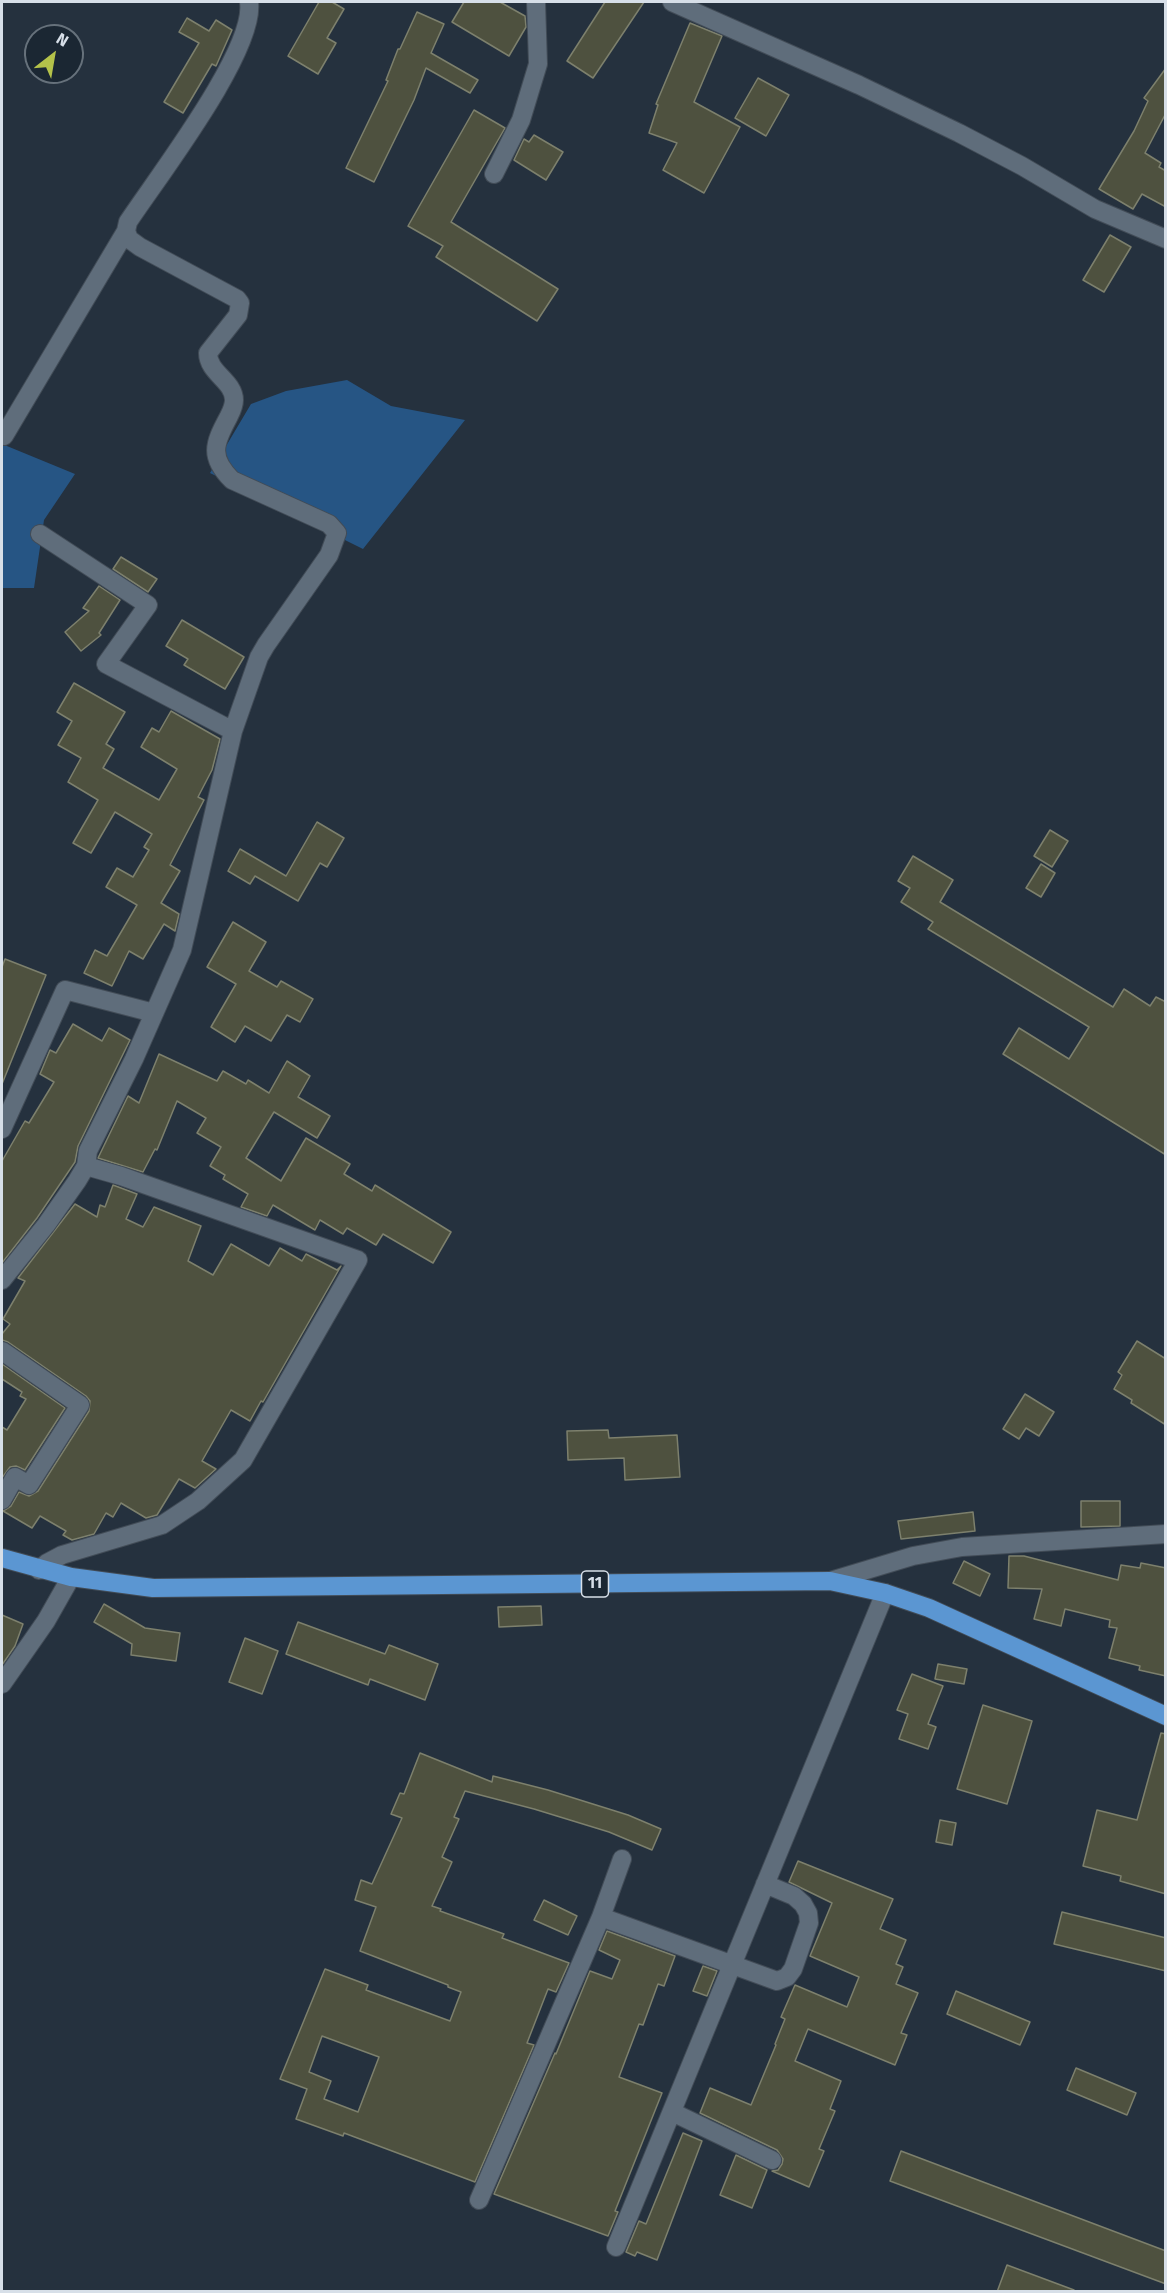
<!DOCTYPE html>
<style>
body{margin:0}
#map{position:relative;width:1167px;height:2293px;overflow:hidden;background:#25313e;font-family:"Fira Sans",sans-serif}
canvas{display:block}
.frame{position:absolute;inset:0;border:3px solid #d7dfe8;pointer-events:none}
.north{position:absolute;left:24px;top:24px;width:60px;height:60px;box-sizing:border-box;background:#1b2733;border:2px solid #66717b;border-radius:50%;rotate:31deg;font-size:16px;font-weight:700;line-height:24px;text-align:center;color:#d7dfe8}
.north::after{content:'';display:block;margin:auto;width:21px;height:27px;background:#b4c24a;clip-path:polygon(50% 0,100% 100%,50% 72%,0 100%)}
</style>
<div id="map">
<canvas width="1167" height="2293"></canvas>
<div class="frame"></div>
<div class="north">N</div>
</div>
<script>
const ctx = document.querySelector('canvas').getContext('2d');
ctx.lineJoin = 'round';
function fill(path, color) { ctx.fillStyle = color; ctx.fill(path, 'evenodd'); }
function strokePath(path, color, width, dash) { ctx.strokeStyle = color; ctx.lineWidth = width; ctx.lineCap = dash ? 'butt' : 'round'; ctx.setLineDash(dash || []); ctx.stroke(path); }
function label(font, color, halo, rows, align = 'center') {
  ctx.font = font + ' "Fira Sans",sans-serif'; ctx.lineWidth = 4.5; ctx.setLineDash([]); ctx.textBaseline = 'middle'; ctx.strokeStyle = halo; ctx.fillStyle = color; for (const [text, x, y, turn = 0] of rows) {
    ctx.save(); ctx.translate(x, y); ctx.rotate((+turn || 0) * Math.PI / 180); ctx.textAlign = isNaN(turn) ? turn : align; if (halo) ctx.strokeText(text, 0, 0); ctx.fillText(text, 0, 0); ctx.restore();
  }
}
fill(new Path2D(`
 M347,380L391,406L465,420L363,549L210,473L251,404L286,391Z
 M2,444L75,474L44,520L34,588H2Z`), '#265584');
const building = new Path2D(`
 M319,2H332L344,9L327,38L336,43L318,74L288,56Z
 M464,2H500L525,16L526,27L509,56L452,22Z
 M605,2H644L593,78L567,61Z
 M417,12L444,24L431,53L478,80L470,93L426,68L414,100L374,182L346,168L388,81L386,80L398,49H400Z
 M187,18L209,31L216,20L232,30L216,66L212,64L183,113L164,102L199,43L179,32Z
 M690,23L722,36L694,102L740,127L704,193L663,170L677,143L649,133L658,105L656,104Z
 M1166,68V113L1145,153L1161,163L1159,167L1166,171V207L1142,194L1133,209L1099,189L1134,131L1148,101L1144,98Z
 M758,78L789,95L766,136L735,118Z
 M474,110L505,128L451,222L558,289L537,321L436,257L443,246L408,226Z
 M534,135L563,152L546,180L514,160L524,139L529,142Z
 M1110,235L1131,247L1104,292L1083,280Z
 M121,557L157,579L148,592L113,569Z
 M99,586L120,600L99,633L101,635L81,651L65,632L89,611L83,608Z
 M182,620L244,657L225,689L184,665L188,659L166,646Z
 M74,683L125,712L106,744L114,749L103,768L159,800L177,769L141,747L152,728L159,732L171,711L220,739L212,770L198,797L204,800L170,865L180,871L161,903L179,914L175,931L164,924L143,959L129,951L112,986L84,973L95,950L107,956L137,905L106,887L117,868L133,877L149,850L144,847L152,834L115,812L91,853L73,843L98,800L68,782L81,758L58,745L72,721L57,712Z
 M317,822L344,838L327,867L320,863L298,901L255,876L250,884L228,871L240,849L286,876Z
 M1050,830L1068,841L1052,867L1034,856Z
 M913,856L953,880L940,902L1113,1007L1124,989L1150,1006L1156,997L1166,1002V1155L1003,1054L1019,1028L1069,1059L1089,1027L928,929L933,922L901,902L910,888L898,881Z
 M1041,864L1055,873L1041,897L1026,888Z
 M233,922L266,942L249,971L277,987L281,981L313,999L300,1022L287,1015L271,1041L245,1026L235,1042L211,1027L236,984L207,967Z
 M5,959L46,975L2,1084V967Z
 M73,1024L102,1041L109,1028L130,1040L78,1146L75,1162L37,1218L2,1263V1161L25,1121L29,1123L54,1082L40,1074L50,1050L56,1053Z
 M159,1054L217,1081L223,1071L246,1084L248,1080L269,1093L287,1061L310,1076L298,1097L330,1116L317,1138L274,1112L246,1158L281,1181L306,1138L350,1164L344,1174L372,1191L375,1185L451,1232L433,1263L383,1234L376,1245L347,1228L343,1234L320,1220L315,1230L273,1205L267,1216L241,1207L248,1194L223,1179L225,1175L210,1166L221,1147L197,1133L206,1118L177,1101L157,1150L155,1149L143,1172L98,1158L128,1096L139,1103Z
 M113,1185L137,1194L126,1219L143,1227L154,1207L201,1226L188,1261L213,1275L231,1244L269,1266L280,1248L302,1261L306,1254L337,1270L341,1266L263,1402L261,1401L250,1421L231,1410L202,1461L216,1469L195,1488L179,1479L157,1515L146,1518L121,1503L113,1517L106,1513L94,1534L72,1540L63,1535L66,1531L40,1516L32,1528L3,1511L11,1506L19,1492L29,1496L38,1491L89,1411L90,1401L86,1396L8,1342L2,1340V1334L10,1324L3,1319L25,1281L18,1278L75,1204L97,1217L100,1205L105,1207Z
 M1137,1341L1166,1359V1425L1131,1403L1132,1400L1114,1389L1122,1375L1118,1372Z
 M2,1364L65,1408L25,1470L16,1466L10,1467L2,1478V1427L7,1430L26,1399L20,1396L22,1392L2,1379Z
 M1025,1394L1054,1412L1039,1436L1026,1428L1019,1439L1003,1429Z
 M608,1430L609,1438L677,1435L680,1477L625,1480L624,1458L568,1460L567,1431Z
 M1081,1501H1120V1526L1081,1527Z
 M973,1512L975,1531L901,1539L898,1521Z
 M1009,1556H1024L1118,1580L1121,1565L1140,1568L1141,1563L1166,1568V1676L1139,1670L1140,1666L1109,1658L1117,1628L1109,1627L1110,1620L1065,1609L1061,1626L1034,1619L1042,1589L1008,1588Z
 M964,1561L990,1574L980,1596L953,1583Z
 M104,1604L145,1628L180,1633L176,1661L131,1655L132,1644L94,1622Z
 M541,1606L542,1625L499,1627L498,1607Z
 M2,1615L23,1624L15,1646L2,1665Z
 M298,1622L385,1654L389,1645L438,1664L425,1700L370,1679L368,1685L286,1654Z
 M245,1638L278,1651L262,1694L229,1682Z
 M938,1664L967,1669L964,1684L935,1679Z
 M912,1674L943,1686L928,1724L936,1727L928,1749L899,1739L908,1714L897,1710Z
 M983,1705L1032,1721L1007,1804L957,1789Z
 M1161,1733L1166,1734V1894L1120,1881L1121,1876L1083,1866L1097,1810L1137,1820Z
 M420,1753L492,1782L493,1776L548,1790L628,1815L661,1829L652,1850L609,1832L534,1809L465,1791L454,1817L459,1819L442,1857L452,1862L432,1906L441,1909L440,1911L504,1934L502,1938L569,1963L556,1992L548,1989L527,2043L534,2045L475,2182L344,2133L343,2136L296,2119L307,2089L280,2079L325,1969L368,1985L366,1990L450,2021L461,1992L448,1987V1985L360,1951L376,1907L355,1900L361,1880L372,1884L402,1818L391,1814L400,1793L404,1794ZM322,2036L379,2057L358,2112L324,2099L331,2081L309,2072Z
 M940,1820L956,1823L952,1845L936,1842Z
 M798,1861L893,1899L880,1929L906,1940L896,1964L903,1967L896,1984L918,1993L901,2033L907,2035L895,2065L808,2029L795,2061L841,2081L830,2109L835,2111L819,2149L824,2151L809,2187L772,2171L778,2170L782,2164L783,2159L777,2150L700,2113L710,2088L751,2105L776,2045L775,2044L785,2019L781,2017L795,1985L847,2007L859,1977L810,1956L832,1903L789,1882Z
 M544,1900L577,1916L568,1935L534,1920Z
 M1062,1912L1166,1938V1971L1054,1944Z
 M607,1931L675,1956L664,1986L658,1984L643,2025L639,2024L619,2077L662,2093L615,2211L618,2212L608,2236L494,2194L555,2053L556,2054L590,1971L612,1979L620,1960L599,1950Z
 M703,1966L717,1971L707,1996L693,1991Z
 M956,1991L1030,2022L1020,2045L947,2014Z
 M1076,2068L1136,2093L1127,2115L1067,2090Z
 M683,2133L702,2141L657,2260L637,2252L635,2256L626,2252L639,2221L646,2224Z
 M901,2151L1166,2251V2284L890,2181Z
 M736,2155L767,2170L752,2208L720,2195Z
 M1007,2265L1074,2290V2292H997Z`);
fill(building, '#4e513f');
strokePath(building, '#7d806d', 1.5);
const minor = new Path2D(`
 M672,2L859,85L959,133L1022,166L1095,209L1166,239
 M494,174L521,120L538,64L536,2
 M4,436L126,231
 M40,534L148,605L106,664L233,731
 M2,1129L65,990L154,1013
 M2,1280L46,1225L77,1181L86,1166L88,1151L134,1059L182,950L233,731L259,657L266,645L329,555L337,533L329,524L232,480C209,457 214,444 228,418C231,412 234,407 234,400C234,381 208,373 208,353L238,315L240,303L237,299L140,247L129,239L126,231L128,222C157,178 256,50 249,2
 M2,1351L80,1405L29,1485L15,1477L2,1500
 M39,1570L47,1563L62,1555L162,1525L198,1501L243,1460L358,1260L121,1176L86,1166
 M830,1581L913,1556L962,1547L1166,1534
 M2,1684L46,1621L71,1577
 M601,1917L622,1859
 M672,2112L772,2160
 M479,2200L601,1917L777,1981L787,1977L793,1969L809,1923L808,1913L803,1904L794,1896L765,1884
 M616,2247L885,1593`);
const highway = new Path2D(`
 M2,1558L71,1577L153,1588L830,1581L885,1593L929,1608L1166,1716`);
strokePath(minor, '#424c57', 20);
strokePath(highway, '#424c57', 20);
strokePath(minor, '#5f6d7b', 18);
strokePath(highway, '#5b96d2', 18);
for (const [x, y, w] of [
 [595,1584,27]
]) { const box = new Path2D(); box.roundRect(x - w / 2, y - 13, w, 26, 4.5); ctx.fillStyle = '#1b2733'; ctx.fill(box); strokePath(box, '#d7dfe8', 1.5); }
label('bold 16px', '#d7dfe8', null, [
 ["11",595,1584]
]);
</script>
